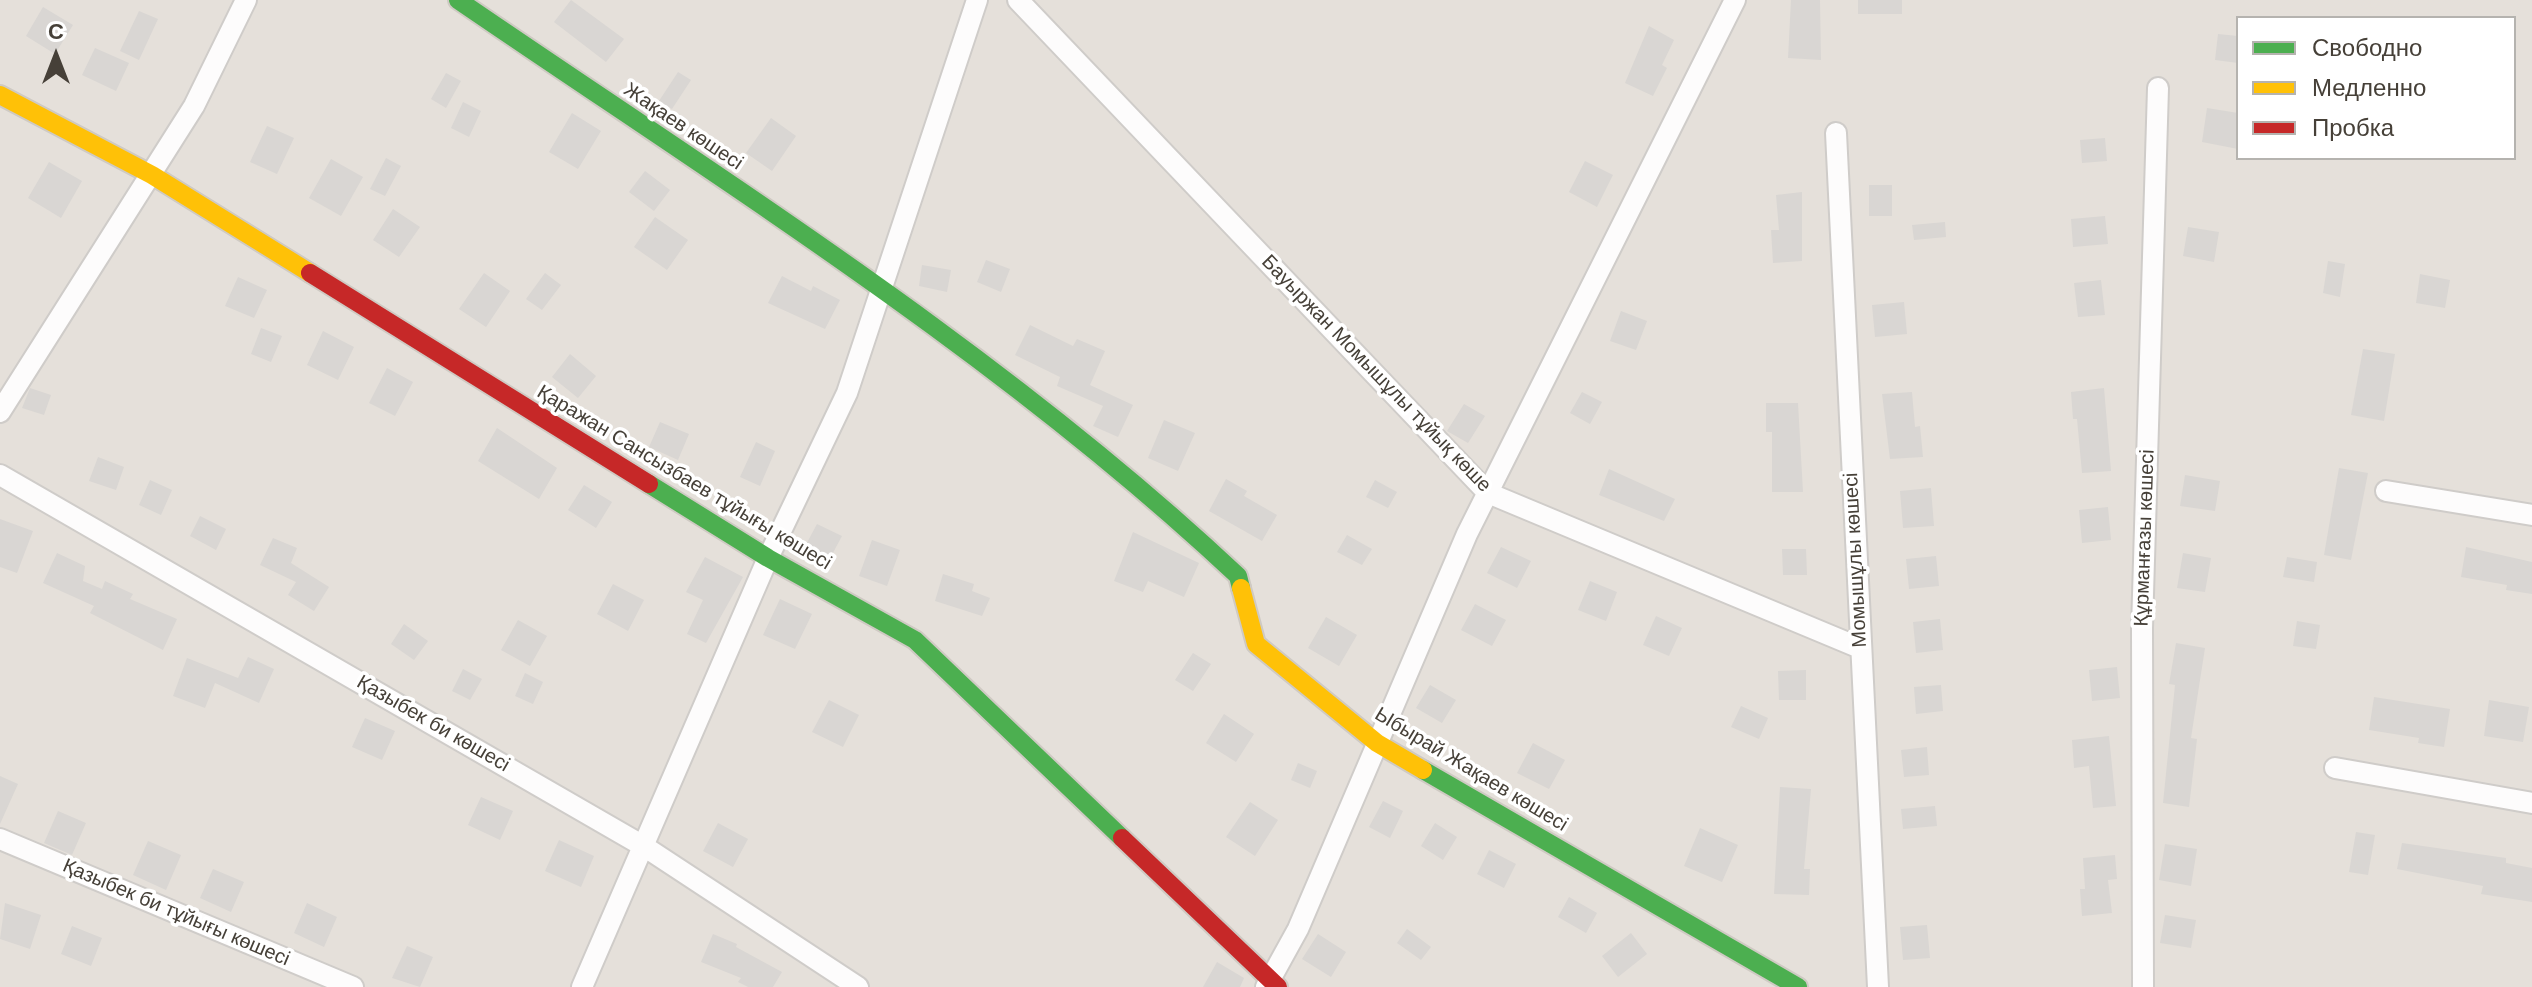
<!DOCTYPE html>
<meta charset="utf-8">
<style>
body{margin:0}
#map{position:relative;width:2532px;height:987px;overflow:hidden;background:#f1eeeb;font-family:Helvetica,sans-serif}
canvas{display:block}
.legend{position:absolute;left:2236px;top:16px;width:280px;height:144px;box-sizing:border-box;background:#fff;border:2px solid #b5b3af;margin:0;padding:10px 14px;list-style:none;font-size:24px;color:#464038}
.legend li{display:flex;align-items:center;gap:16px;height:40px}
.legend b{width:40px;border:2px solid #b5b3af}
.north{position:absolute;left:16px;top:16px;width:80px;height:80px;-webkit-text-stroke:6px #fff;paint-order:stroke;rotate:0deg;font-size:22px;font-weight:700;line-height:32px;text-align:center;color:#464038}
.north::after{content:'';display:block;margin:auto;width:28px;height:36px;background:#464038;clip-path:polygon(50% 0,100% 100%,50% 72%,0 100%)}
</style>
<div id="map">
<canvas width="2532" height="987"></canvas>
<ul class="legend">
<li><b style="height:10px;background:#4caf50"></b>Свободно</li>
<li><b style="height:10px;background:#ffc107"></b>Медленно</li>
<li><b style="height:10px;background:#c62828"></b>Пробка</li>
</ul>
<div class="north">С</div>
</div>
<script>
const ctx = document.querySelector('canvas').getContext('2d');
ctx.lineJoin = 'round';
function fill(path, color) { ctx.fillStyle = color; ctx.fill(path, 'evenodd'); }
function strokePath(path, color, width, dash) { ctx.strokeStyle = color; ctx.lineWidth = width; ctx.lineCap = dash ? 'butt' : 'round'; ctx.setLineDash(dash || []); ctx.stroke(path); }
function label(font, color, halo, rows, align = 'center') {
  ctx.font = font + ' Helvetica,sans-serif'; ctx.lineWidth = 7; ctx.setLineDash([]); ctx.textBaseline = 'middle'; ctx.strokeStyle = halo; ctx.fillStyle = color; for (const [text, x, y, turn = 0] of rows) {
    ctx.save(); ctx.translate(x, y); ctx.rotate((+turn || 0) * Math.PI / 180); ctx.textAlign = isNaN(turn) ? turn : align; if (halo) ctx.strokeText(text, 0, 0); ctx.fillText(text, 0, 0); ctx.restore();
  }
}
fill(new Path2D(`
 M0,0H2532V987H0ZM2238,18H2514V158H2238Z`), '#e5e0da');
fill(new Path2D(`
 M571,0L624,39L606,62L554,22Z
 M1791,0H1820L1821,60L1788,58Z
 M1858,0H1902V14H1858Z
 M43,7L73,25L55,54L26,36Z
 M139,11L158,19L139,60L120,51Z
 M1649,26L1674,40L1662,65L1667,68L1653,96L1625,83Z
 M2218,34L2238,36V63L2215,60Z
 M95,48L129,63L116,91L82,75Z
 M678,72L691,80L672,109L659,101Z
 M446,73L461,81L446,108L431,99Z
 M463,102L481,111L469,137L451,128Z
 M2207,108L2238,113V149L2202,142Z
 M572,113L601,131L578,169L549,152Z
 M771,118L796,136L772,171L746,153Z
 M267,126L294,138L277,174L250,162Z
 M2105,138L2107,161L2082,163L2080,140Z
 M386,158L401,166L385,196L370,189Z
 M331,159L363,177L341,216L309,198Z
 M1585,161L1613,175L1597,207L1569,192Z
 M49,162L82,181L61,218L28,198Z
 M645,171L670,190L654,211L629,192Z
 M1869,185H1892V216H1869Z
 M1802,192V261L1773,263L1771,230H1779L1776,195Z
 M393,209L420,227L399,257L373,240Z
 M2105,216L2108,244L2073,247L2071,219Z
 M655,217L688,240L667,270L634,247Z
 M1945,222L1946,237L1914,240L1912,225Z
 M2188,227L2219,232L2214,262L2183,256Z
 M986,260L1010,269L1001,292L977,282Z
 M2328,261L2345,264L2340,297L2323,293Z
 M922,265L951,270L947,292L919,286Z
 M484,273L510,291L486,327L459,309Z
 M545,273L561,285L542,310L526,299Z
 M2420,274L2450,280L2445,308L2416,303Z
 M782,276L811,291L813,286L840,300L825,329L768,303Z
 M238,277L267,290L254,318L225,306Z
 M2101,280L2105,315L2078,317L2074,283Z
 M1904,302L1907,334L1875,337L1872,305Z
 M1621,311L1647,321L1636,350L1610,341Z
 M1030,325L1073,346L1077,339L1105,351L1090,385L1133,405L1118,437L1093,426L1103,406L1057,386L1060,377L1015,355Z
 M261,328L282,336L271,362L251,354Z
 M323,331L354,347L338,380L307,365Z
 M2363,349L2395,354L2384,421L2351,415Z
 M570,354L596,376L578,398L552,377Z
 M387,368L413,382L395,416L369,403Z
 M30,388L51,395L44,415L22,408Z
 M2104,388L2111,471L2082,473L2077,419H2073L2071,392Z
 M1582,392L1602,402L1590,424L1570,413Z
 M1912,392L1915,427L1920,426L1923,457L1890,459L1882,394Z
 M1766,403H1798L1803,492H1772V432H1766Z
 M1464,404L1485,416L1468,443L1447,431Z
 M1164,420L1195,433L1178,471L1148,458Z
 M660,422L689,434L678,460L649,447Z
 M497,428L557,468L539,499L478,461Z
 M756,442L775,451L760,486L740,477Z
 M98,457L124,467L116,490L89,481Z
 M2339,468L2368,473L2351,560L2324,555Z
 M1609,469L1675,499L1664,521L1599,495Z
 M2185,475L2220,481L2215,511L2180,506Z
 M1226,479L1247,491L1244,496L1277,515L1262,541L1209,511Z
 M150,480L172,490L161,515L139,505Z
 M1375,480L1397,492L1388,508L1366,497Z
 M584,485L612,502L596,528L568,510Z
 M1931,488L1934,526L1903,528L1900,491Z
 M2108,507L2111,540L2082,543L2079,510Z
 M200,516L226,529L216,550L190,536Z
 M0,519L33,531L17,573L0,567Z
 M817,524L842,536L827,564L802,552Z
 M1133,532L1199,563L1184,597L1148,581L1143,592L1114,581Z
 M1347,535L1372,549L1362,565L1337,552Z
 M273,538L297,548L291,563L329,587L314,611L288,595L296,582L260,565Z
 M872,540L900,550L887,586L859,576Z
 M1501,547L1531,561L1517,588L1487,573Z
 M2466,547L2532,562V594L2506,590L2507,585L2461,577Z
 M1782,549H1806L1807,575H1783Z
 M57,553L85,566L83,581L102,589L105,581L133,594L130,599L177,619L163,650L90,613L94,606L43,583Z
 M2183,553L2211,558L2205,592L2177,588Z
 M1936,556L1939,586L1909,589L1906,559Z
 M705,557L743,577L706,643L687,634L703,600L686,592Z
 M2287,557L2317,562L2314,582L2283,577Z
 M943,574L974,584L972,591L990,598L982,616L935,601Z
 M1590,581L1617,592L1606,621L1578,610Z
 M613,584L644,600L628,631L597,614Z
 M780,599L812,614L795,649L763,635Z
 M1475,604L1506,620L1492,646L1461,630Z
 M1656,616L1682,628L1669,656L1643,645Z
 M1326,617L1357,635L1339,666L1308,648Z
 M1940,619L1943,650L1916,653L1913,622Z
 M518,620L547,636L530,666L501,650Z
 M2297,621L2320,625L2316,649L2293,646Z
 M404,624L428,641L414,660L391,644Z
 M2176,643L2205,648L2191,738L2197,739L2189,807L2163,803L2175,685L2169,684Z
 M1193,653L1211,664L1193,691L1175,680Z
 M248,657L274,669L259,703L215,683L205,708L173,696L187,658L238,678Z
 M2117,667L2120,698L2092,701L2089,670Z
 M463,669L482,679L470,700L452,691Z
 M1806,670V700H1779L1778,671Z
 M525,673L543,682L533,704L515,696Z
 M1430,685L1456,700L1442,723L1416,708Z
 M1941,685L1943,711L1916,714L1914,687Z
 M2374,697L2450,709L2444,747L2418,743L2419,738L2369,730Z
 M829,700L859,715L843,747L812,732Z
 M2489,700L2529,707L2523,742L2484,736Z
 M1741,706L1768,718L1759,739L1731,727Z
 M1224,714L1254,734L1236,762L1206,743Z
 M365,718L395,731L382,760L352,747Z
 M2109,736L2116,806L2093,808L2089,766L2074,768L2072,740Z
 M1533,743L1565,760L1549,789L1517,773Z
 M1927,747L1929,775L1904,777L1901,750Z
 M1298,763L1317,771L1310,788L1291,780Z
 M0,776L18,784L0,824Z
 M1780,787L1811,789L1804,869H1810L1809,895L1774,894Z
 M481,797L513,811L500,840L468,825Z
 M1383,801L1403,811L1390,838L1369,827Z
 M1250,802L1278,820L1255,856L1226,837Z
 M1935,806L1937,826L1903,829L1901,809Z
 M58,811L86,823L72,855L44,843Z
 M718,823L748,839L733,867L703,851Z
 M1435,823L1457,837L1443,860L1421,846Z
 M1700,828L1738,845L1722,882L1684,866Z
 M2356,832L2375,835L2368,875L2349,872Z
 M559,840L594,856L581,887L545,871Z
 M148,841L181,855L166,890L133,875Z
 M2402,843L2506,858V863L2532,868V902L2481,894L2483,886L2397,869Z
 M2165,844L2197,849L2191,886L2159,880Z
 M1489,850L1516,864L1504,888L1477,874Z
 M2115,855L2117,879L2108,880L2112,913L2082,916L2080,889H2085L2083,858Z
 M213,869L244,882L231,912L200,898Z
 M1569,897L1597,913L1586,933L1558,917Z
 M5,903L41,915L30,949L0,939Z
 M307,903L337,917L324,947L294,933Z
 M2165,915L2196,920L2191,948L2160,943Z
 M1927,925L1930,958L1903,960L1900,927Z
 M72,926L102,938L91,966L61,954Z
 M1407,929L1431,947L1421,960L1397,943Z
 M1631,933L1647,954L1618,977L1602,956Z
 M713,934L737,944L736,947L782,972L773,987H748L738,982L741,978L701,962Z
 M1318,934L1346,952L1331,977L1302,959Z
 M407,946L433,957L420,987L392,978Z
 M1217,962L1244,978L1240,987H1203Z`), '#d9d6d3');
const street = new Path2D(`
 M1018,0L1488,493L1860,648
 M1836,133L1878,987
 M0,412L194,106L246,0
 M0,475L645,847L858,987
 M2386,491L2532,515
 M2335,768L2532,803
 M0,839L353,987
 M582,987L768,558L847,393L977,0
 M1266,987L1298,929L1467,534L1735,0
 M2143,987L2142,628L2158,88`);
const fast = new Path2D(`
 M458,0C724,182 1003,355 1238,576L1241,588
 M649,484L768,558L915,640L1122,838
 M1423,770L1798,987`);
const slow = new Path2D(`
 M0,95L152,175L310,273
 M1241,588L1256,644L1377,743L1423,770`);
const jam = new Path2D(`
 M310,273L649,484
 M1122,838L1278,987`);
strokePath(street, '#cfccc9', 24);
strokePath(fast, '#cfcac3', 22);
strokePath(slow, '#cfcac3', 22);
strokePath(jam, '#cfcac3', 22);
strokePath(street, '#fdfcfc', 20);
strokePath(fast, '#4caf50', 18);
strokePath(slow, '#ffc107', 18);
strokePath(jam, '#c62828', 18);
label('20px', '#464038', '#fff', [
 ["Жақаев көшесі",683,127,34],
 ["Бауыржан Момышұлы тұйық көше",1376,374,46],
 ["Қаражан Сансызбаев тұйығы көшесі",684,478,31],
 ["Құрманғазы көшесі",2145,538,-88],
 ["Момышұлы көшесі",1856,560,-93],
 ["Қазыбек би көшесі",433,724,30],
 ["Ыбырай Жақаев көшесі",1471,770,31],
 ["Қазыбек би тұйығы көшесі",176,913,23]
]);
</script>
